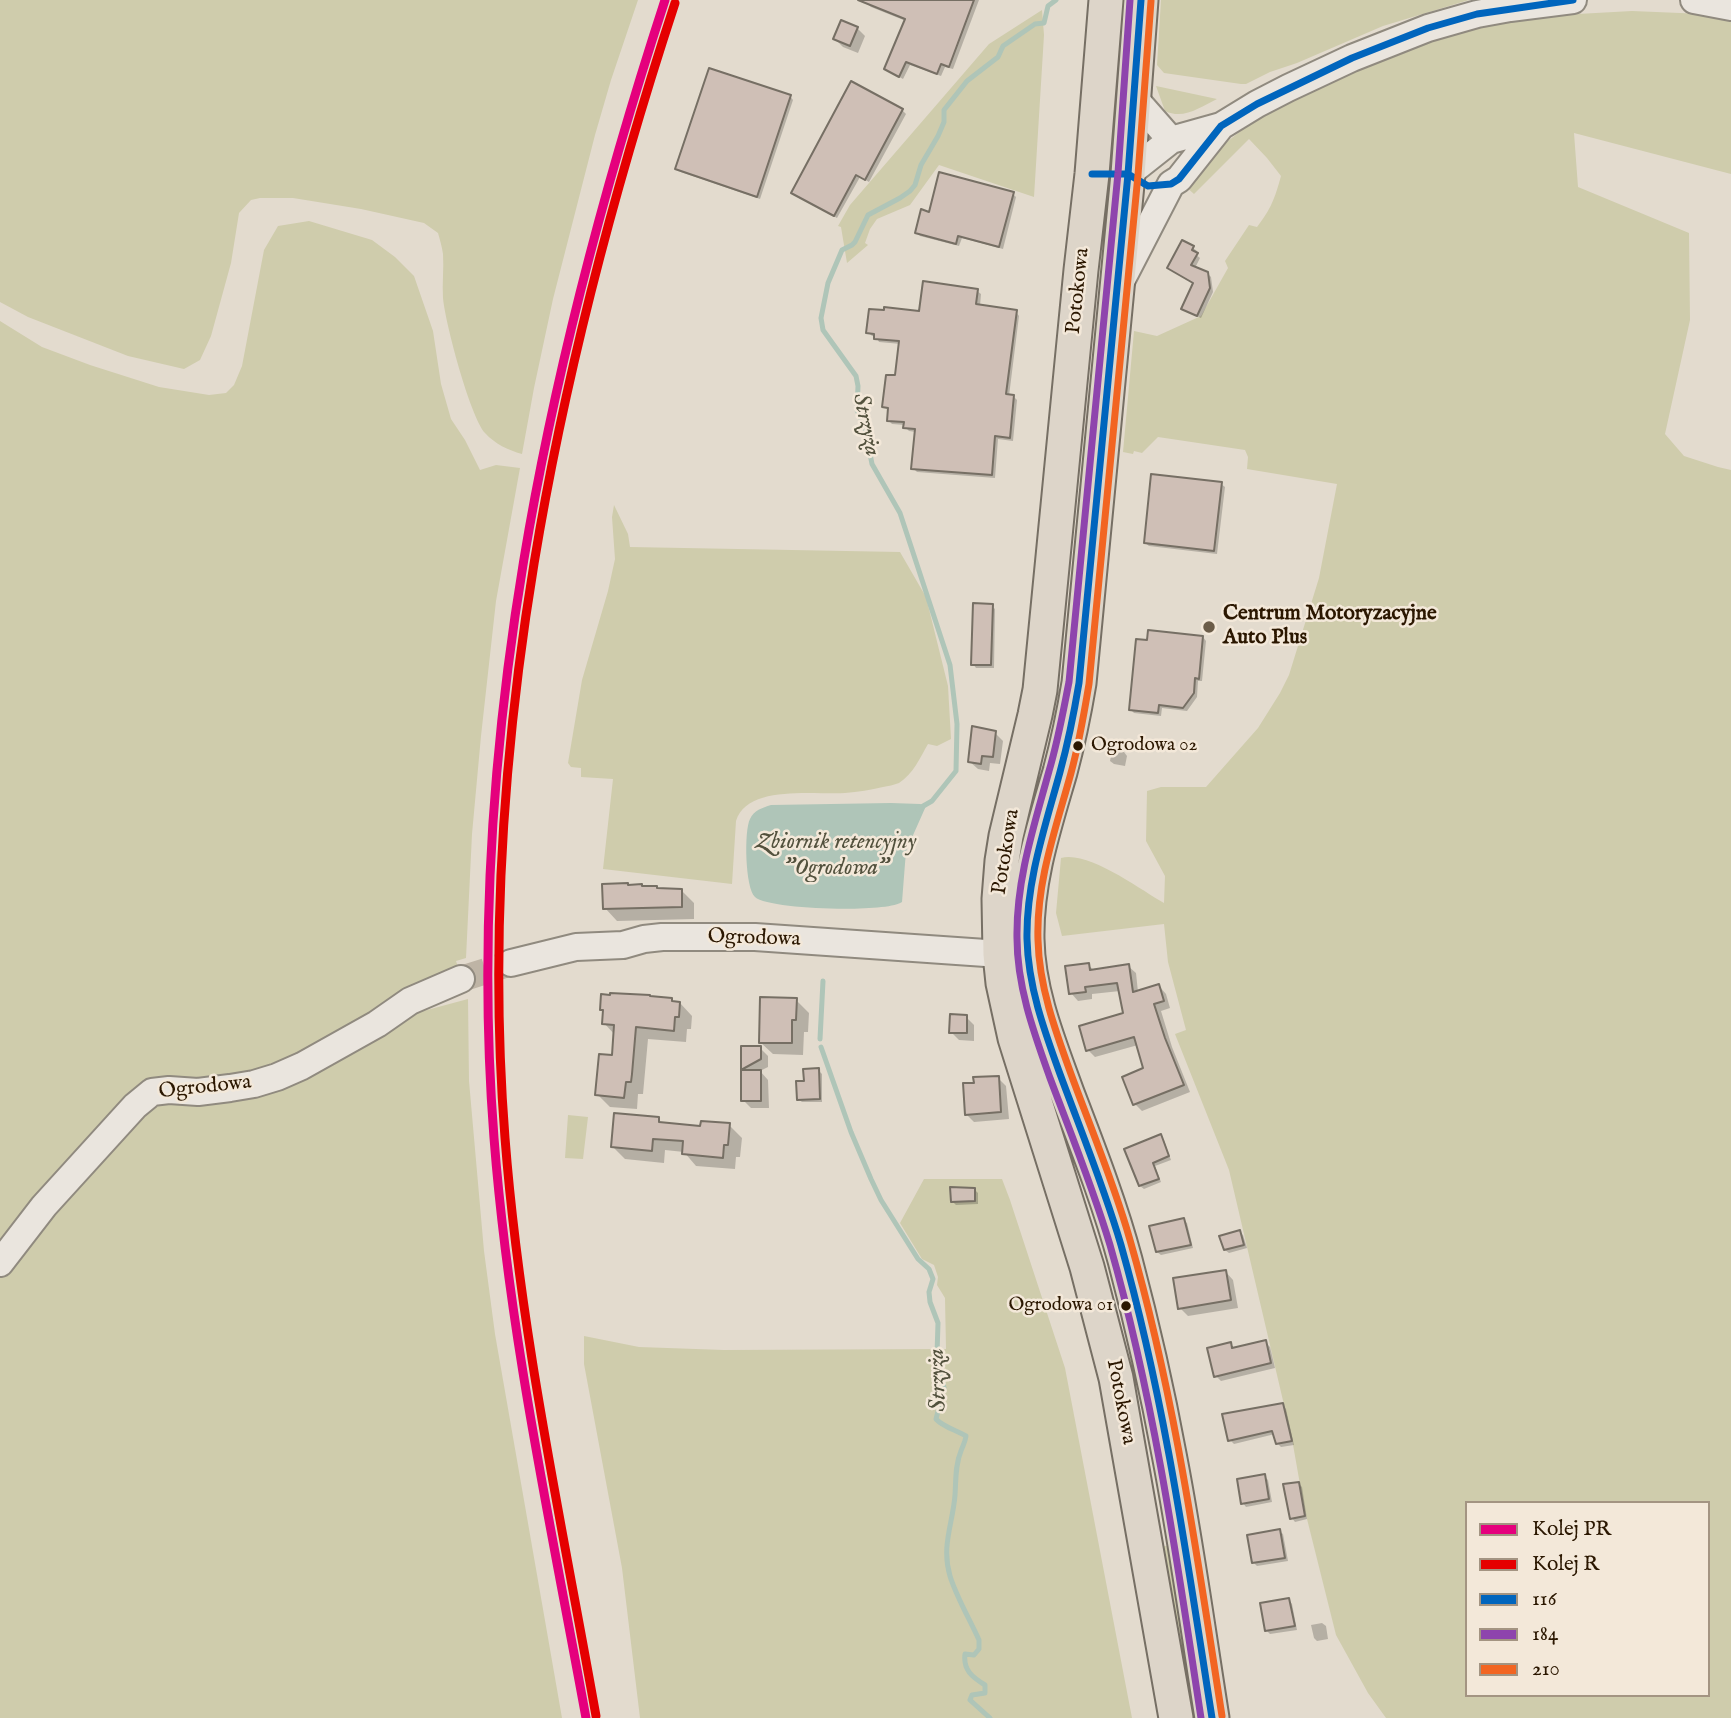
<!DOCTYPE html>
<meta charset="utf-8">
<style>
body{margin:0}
#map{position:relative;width:1731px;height:1718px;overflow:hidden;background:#e3dbce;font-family:"IM FELL English",serif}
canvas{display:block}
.legend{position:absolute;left:1465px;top:1501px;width:245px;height:196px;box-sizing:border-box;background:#f3e8d9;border:2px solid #a39482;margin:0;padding:9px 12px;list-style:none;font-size:21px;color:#2b1700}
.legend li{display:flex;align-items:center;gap:14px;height:35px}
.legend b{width:35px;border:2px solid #a39482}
</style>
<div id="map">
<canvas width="1731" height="1718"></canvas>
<ul class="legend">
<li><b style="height:9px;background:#e5007d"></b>Kolej PR</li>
<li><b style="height:9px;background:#e50000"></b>Kolej R</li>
<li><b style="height:9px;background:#0065bd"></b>116</li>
<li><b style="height:9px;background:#8e44ad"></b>184</li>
<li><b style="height:9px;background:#f26522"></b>210</li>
</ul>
</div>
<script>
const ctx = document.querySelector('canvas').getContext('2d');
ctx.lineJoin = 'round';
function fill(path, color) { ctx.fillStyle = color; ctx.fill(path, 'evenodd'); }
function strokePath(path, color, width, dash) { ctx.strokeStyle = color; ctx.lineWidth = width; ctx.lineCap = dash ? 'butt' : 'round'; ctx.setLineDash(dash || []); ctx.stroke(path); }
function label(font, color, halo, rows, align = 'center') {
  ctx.font = font + ' "IM FELL English",serif'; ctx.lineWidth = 5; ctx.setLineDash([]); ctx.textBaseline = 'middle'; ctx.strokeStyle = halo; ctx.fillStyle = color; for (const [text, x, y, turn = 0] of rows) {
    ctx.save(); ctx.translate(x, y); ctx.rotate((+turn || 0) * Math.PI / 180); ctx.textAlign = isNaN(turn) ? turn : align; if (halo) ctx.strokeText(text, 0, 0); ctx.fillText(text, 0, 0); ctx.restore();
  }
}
fill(new Path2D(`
 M0,0H638L611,80L595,135L553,299L534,388L522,454C508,450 495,444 485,433C470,416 445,322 443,298C442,283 444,268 443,254C442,247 440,240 438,233L424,223L361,209L293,198H260L251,200L239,213L231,263L211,336L200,360L184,369L128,356L28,317L0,302Z
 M1161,0H1469L1383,26L1297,63L1270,72L1246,84H1241L1164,73L1157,65Z
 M1042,10L1044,35L1034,197L939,165L910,205L877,219L870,229L865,243L868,245L847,263L841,227L838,226L850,205L989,44Z
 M1632,11L1704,14L1731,20V174L1574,133L1578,187L1689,233L1690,320L1665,434L1684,456L1718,467L1731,470V1718H1386L1368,1693L1336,1635L1304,1507L1292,1439L1229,1170L1175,1034L1186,1030L1168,962L1164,924L1062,936L1056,913L1061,858C1088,850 1141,890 1164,903L1165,876L1146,841L1147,791L1161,787H1206L1258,728L1280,693L1289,675L1319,578L1337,484L1247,469L1248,457L1245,450L1158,437L1142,453L1134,451L1133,454L1123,452L1134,331L1157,336L1201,316L1228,268L1225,261L1249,225L1257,227C1271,209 1275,198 1281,176L1267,158L1249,139L1194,194L1185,186L1196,172L1228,141L1252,122L1310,89L1380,59L1448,35L1505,18ZM1467,1503H1708V1695H1467Z
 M1156,86L1217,99C1200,107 1184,120 1165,111Z
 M309,221L372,240L395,257L414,276L433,331L441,384L451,419L465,440L480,470L496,465L520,468L496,601L481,736L472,834L466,958L456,961L458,967L418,984L258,1079L160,1083L0,1252V321L42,347L90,365L159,387L209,395L226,393L234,385L242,366L264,250L278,226Z
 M614,505L628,534L630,547L900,552L926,597L948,686L951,739L937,746L928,744C920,758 913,774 899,783C894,785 888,786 883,787C871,790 858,792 845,793C815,795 747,784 736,821L732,884L603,869L613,779L581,777V768L571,767L568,763L582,680L608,591L615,559L612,517Z
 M468,999L469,1081L484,1251L495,1334L562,1718H0V1276L43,1218L153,1100L196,1097L401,1017Z
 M568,1115L588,1117L583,1159L565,1158Z
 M924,1179H1002L1010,1200L1065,1368L1132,1718H640L622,1568L584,1364V1336L639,1347L724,1350L946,1349L945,1298L937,1285L938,1277L934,1265L922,1259L900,1223Z
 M1160,1546H1171L1200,1718H1187Z`), '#cfccac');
fill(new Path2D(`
 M891,803L920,804L926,806L906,851L902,902C888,913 769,910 755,897C745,888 744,830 750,819C754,810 762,808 771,805Z`), '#afc5b8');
fill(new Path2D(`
 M863,0H979L953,69L945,67L941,76L910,65L903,79L890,72L886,68L906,21L871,7Z
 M857,28L865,36L858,53L843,47L835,39Z
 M790,96L793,100L760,199L681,172L677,169Z
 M902,110L906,114L869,182L860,177L837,218L797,196Z
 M1013,194L1016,197L1003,249L962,238L959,246L920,236L917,232L930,214Z
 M1183,242L1193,248L1197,251L1195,254L1200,258L1195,268L1207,273L1211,277L1213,292L1201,318L1187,312L1183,308L1194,283L1169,268Z
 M977,291L981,294L980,306L1016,312L1019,316L1009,396H1013L1017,400L1013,441L998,439L995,478L917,472L913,468L916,432L909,431L905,427V425L892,424L888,420V410L884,406L896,377L901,344L879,342L876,336H872L868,332Z
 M1221,484L1225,487L1217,554L1149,546L1145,543Z
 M992,606L995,609L994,668H976L973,664Z
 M1203,637L1206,641L1202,681H1198L1197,697L1187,711L1162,708L1161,716L1134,713L1130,709Z
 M995,733L1003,741L1000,764L990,763L989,771L978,769L969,761Z
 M1112,750L1124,752L1127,756L1125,766L1114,764L1110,761Z
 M629,886L681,890L694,903V919L617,921L605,908Z
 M1088,965L1095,971L1128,966L1136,973L1138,992L1159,986L1166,994L1170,1008L1161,1011L1172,1047L1190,1092L1142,1111L1135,1104L1145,1069L1138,1045L1095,1057L1088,1050L1125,1014L1120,991L1092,994V999L1078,1001L1071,993Z
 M671,1000L674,1003H680L692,1016L691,1029H687L686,1042L648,1039L643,1094H638L637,1109L610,1107L597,1094L613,1057L615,1035L604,1023L605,1012L602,1009Z
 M796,1000L809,1013L808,1032H804L803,1055L773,1054L760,1042Z
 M966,1017L974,1025V1041L959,1040L951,1032Z
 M743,1048H760L768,1056V1067L760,1071L768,1080L769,1108H751L743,1100L745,1072L743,1069Z
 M818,1070L822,1074V1102H802L798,1099L805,1082Z
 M998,1078L1006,1086L1009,1119L974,1122L966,1114L975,1085Z
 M658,1119L664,1124L702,1128L729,1125L742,1138L740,1157H736L735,1169L696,1166L684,1152L665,1150L664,1163L625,1159L613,1147Z
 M1160,1136L1164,1140L1171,1160L1155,1166L1161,1182L1144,1189L1140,1186Z
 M975,1190L978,1193V1204L956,1205L953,1202Z
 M1183,1220L1187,1223L1193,1248L1161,1255L1157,1252Z
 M1239,1232L1243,1235L1247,1248L1229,1253L1225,1250Z
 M1225,1271L1233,1280L1238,1308L1188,1316L1180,1308Z
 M1265,1342L1270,1347L1275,1368L1221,1381L1216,1376L1230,1344L1235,1349Z
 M1282,1405L1286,1409L1294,1445L1281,1447L1277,1443L1275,1434L1234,1444L1230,1440Z
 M1264,1476L1268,1480L1272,1502L1246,1507L1243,1503Z
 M1298,1483L1302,1487L1307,1519L1295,1522L1292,1518Z
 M1279,1531L1283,1534L1288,1561L1257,1566L1254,1563Z
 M1289,1600L1292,1604L1297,1630L1270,1634L1267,1631Z
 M1322,1623L1326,1626L1328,1639L1317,1641L1314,1638L1311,1625Z`), '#0003');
strokePath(new Path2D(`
 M918,809L932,801L956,771L957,724L950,665L900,513L872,464L865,428L857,410L858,386L856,376L823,330L821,318L828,283L842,250L852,245L855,242L868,215L900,198L910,191L915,185L921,165L938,136L944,122V110L967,81L998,57L1003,46L1035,24L1044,23L1048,6L1056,0
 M820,1039L823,981
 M821,1047L851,1132L871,1179L881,1200L918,1259L929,1269L933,1279L929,1292L930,1302L938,1323L937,1354L944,1388L936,1419C943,1427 956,1430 966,1436C965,1443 963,1445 961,1451C955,1465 956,1481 955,1495C953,1523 941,1546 950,1576C956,1596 970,1620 979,1640V1649L974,1655L965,1654C963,1670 972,1677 985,1685V1693L972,1695L970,1700L990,1718`), '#afc5b8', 5);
const building = new Path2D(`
 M858,0H974L949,67L941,64L937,74L906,62L899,77L884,69L905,19Z
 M841,20L858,27L850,46L833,39Z
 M709,68L791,95L757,197L675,169Z
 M851,81L903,109L865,180L856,175L834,216L791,193Z
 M939,172L1014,192L999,247L958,236L956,244L915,233L921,209L929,212Z
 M1182,240L1194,246L1192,250L1198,253L1191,265L1208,272L1210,288L1197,316L1181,309L1193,283L1167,268Z
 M923,281L978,289L976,304L1017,310L1006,394L1014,395L1010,438L995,436L992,475L911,469L915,429L903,428L904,422L887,421L888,408L882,407L886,375H895L899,341L874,339V334L866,333L869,309L884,310V307L919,311Z
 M1151,474L1222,482L1214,551L1144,543Z
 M973,603L993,604L991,665H971Z
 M1148,630L1203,636L1199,679L1195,678L1194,693L1183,708L1159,705L1158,713L1129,710L1136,639L1147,640Z
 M972,726L996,731L993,757L982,756L981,764L968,762Z
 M628,883V885L642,884V886H657V888L682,889V907L603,909L602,884Z
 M1089,963L1090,970L1129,964L1133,992L1159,984L1164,1001L1154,1004L1165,1038L1184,1085L1133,1105L1122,1077L1143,1068L1134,1037L1086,1051L1079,1026L1123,1013L1117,983L1085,987L1086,992L1069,994L1065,966Z
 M610,993L650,995V996L672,998V1001L680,1002L679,1017H675L674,1031L636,1027L632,1074L631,1082H626L624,1098L595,1095L599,1054L612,1055L614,1025L602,1024L603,1010H600L601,994L610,995Z
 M760,997L797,998L796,1020H792V1043H759Z
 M950,1014L967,1015V1033H949Z
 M741,1046H761V1059L741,1070Z
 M819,1068L820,1099L797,1100L796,1081H804L803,1069Z
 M741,1070H761V1101H741Z
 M999,1076L1001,1112L965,1115L963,1083H974L973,1077Z
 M614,1113L659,1117V1122L700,1126L701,1121L730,1123L728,1145H724L723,1158L682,1154L683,1141L653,1139L652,1151L611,1147Z
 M1161,1134L1169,1156L1153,1163L1159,1179L1139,1186L1124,1149Z
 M950,1187L975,1188V1201L951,1202Z
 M1184,1218L1191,1245L1156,1252L1149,1226Z
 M1240,1230L1244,1245L1224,1250L1219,1236Z
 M1226,1270L1231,1300L1178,1309L1173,1278Z
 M1266,1340L1271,1363L1214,1377L1207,1348L1231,1342L1232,1348Z
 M1283,1403L1292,1441L1276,1444L1272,1431L1228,1441L1222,1414Z
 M1265,1474L1269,1499L1241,1504L1237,1479Z
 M1299,1482L1305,1516L1290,1519L1283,1484Z
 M1280,1529L1285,1558L1252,1563L1247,1535Z
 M1289,1598L1295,1626L1265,1631L1260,1603Z`);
fill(building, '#cfbfb6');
strokePath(building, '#766f64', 2);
strokePath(new Path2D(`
 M461,979L511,963`), '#beb4a5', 26, [26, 13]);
const minor = new Path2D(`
 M1694,0L1731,7
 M1135,99L1171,140
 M1128,174L1171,140L1221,126L1257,104L1288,88L1352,58L1428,28L1477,14L1510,8L1573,0
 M1122,279L1171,184L1179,179L1221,126
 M511,963L576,947L623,945L644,939L662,937H755L1000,954
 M0,1263L44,1206L135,1106L152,1092L169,1090L198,1092L230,1088L254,1084L277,1077L302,1066L377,1024L410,1001L461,979`);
const major = new Path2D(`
 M1106,0L1092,174L1081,270L1040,690L1035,715L1006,836L1002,861L999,899L1000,954L1003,983L1015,1038L1087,1267L1116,1378L1176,1718
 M1141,0L1128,174L1079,683C1074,713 1068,742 1060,772C1044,827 1026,881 1027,939C1028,993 1049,1043 1067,1093C1088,1148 1110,1204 1125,1260C1142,1324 1157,1389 1169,1454C1186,1541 1198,1630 1212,1718`);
strokePath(minor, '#908a7f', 30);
strokePath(major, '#766f64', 37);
strokePath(minor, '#eae5de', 26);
strokePath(major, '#ddd5c9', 33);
strokePath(new Path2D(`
 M1141,0L1128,174L1079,683C1074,713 1068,743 1060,772C1045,827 1026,882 1027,939C1028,986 1044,1030 1060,1074C1081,1131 1104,1187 1121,1245C1165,1400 1187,1559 1212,1718
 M1092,174H1128L1148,186L1171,184L1179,179L1221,126L1257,104L1352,58L1428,28L1477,14L1573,0`), '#0065bd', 7);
strokePath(new Path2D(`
 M1130,0L1118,173L1069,682C1063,712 1058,741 1049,771C1034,826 1016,880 1017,938C1017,987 1034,1033 1050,1078C1071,1134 1093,1188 1110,1245C1154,1399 1177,1559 1201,1718`), '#8e44ad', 7);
strokePath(new Path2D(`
 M1151,1L1138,175L1089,684C1084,714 1079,744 1071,773C1056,828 1036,882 1038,940C1039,986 1055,1030 1071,1074C1091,1129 1114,1183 1130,1240C1175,1396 1197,1556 1222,1716`), '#f26522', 7);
strokePath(new Path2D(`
 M586,1718C551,1526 509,1333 494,1138C464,752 546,365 665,0`), '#e5007d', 9);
strokePath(new Path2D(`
 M596,1716C562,1524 520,1332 505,1138C475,755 556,366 675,3`), '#e50000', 9);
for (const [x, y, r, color] of [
 [1209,627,7,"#6b5c48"],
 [1078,746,6,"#2b1700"],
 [1126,1306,6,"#2b1700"]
]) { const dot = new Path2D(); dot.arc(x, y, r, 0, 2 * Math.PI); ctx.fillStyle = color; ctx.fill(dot); strokePath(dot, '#f3e8d9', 2.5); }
label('19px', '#2b1700', '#f3e8d9', [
 ["Ogrodowa 02",1091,746],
 ["Ogrodowa 01",1113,1306,"right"]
], 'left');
label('21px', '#2b1700', '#f3e8d9', [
 ["Potokowa",1079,291,-84],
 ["Potokowa",1007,852,-81],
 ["Ogrodowa",754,939,2],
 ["Ogrodowa",205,1088,-6],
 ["Potokowa",1120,1402,79]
]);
label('bold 21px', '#2b1700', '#f3e8d9', [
 ["Centrum Motoryzacyjne",1223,615],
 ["Auto Plus",1223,639]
], 'left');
label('italic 23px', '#52513d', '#f3e8d9', [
 ["Strzyża",865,425,78],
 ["Zbiornik retencyjny",836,843],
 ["\"Ogrodowa\"",836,869],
 ["Strzyża",939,1380,-92]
]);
</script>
